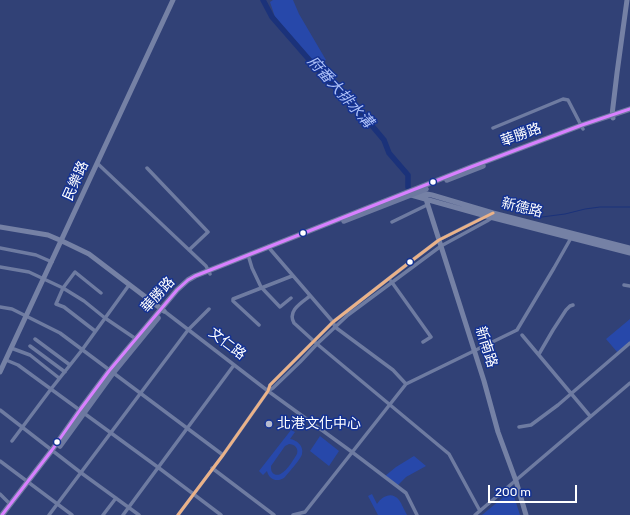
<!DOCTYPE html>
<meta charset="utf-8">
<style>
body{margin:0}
#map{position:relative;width:630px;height:515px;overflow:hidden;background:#314176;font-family:Rubik,sans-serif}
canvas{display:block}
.scale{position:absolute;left:488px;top:485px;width:89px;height:18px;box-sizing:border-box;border:2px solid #fff;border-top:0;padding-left:5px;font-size:12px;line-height:14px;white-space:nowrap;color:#fff;-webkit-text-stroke:3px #143293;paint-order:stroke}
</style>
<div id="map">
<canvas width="630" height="515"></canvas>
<div class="scale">200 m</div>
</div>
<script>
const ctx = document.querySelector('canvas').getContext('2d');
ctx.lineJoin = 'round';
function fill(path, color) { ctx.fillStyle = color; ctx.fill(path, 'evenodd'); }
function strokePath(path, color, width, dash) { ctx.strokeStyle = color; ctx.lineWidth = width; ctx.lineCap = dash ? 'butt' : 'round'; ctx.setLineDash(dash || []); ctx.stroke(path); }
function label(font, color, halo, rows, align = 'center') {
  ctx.font = font + ' Rubik,"Noto Sans TC",sans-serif'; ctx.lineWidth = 3; ctx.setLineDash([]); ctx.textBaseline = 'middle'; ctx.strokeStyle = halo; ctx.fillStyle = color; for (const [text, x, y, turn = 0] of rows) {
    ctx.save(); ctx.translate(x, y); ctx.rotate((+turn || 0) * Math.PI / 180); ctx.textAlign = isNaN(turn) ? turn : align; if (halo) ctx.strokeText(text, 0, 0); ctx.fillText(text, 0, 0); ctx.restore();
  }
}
fill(new Path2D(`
 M273,0H293L299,14L326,60L317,64L304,52L275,17L270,2Z
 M630,319V343L618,353L606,339Z
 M291,430L295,432L290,439C297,440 304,446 302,454C301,459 289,472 285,477C278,483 269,480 267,471L263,475L259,471ZM289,444C294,444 299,448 297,454C293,460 283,479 274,474C271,472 271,469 271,466L285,446Z
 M320,436L339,451L329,466L310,451Z
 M414,456L426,466L406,477L397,486L385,476L396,467Z
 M512,490L520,515H482Z
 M372,494L377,504C382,496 392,491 399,500C402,504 404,510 407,515H378L368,496Z`), '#2748aa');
strokePath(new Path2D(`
 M534,218L565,214L585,209L600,207H630`), '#1b327a', 1);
strokePath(new Path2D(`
 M263,0L272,17L319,71L368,121L384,140L389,153L408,175V187`), '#1b327a', 5.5);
strokePath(new Path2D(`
 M493,128L563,99L568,100L583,129
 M97,163L206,266L210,274
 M147,168L208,232L189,250
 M392,222L427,205
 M269,246L270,249L333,322L335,327L393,370L406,384
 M0,248L36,255L52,262
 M249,258L252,268L261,287L280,307L291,298
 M0,267L29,272L63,288L84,301L105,318L136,339
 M391,281L431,337L423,342
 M624,285L630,286
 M310,296C301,303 287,311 294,323L317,344L449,454L480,511
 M0,307L12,309L60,333L223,455
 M164,311L268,391L352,452L406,493L417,515
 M259,325L233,301V299L292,276
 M95,331L64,307L56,304L63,288L75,272L101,293
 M522,335L590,416
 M35,339L70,365
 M30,346L65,372
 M11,348L30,355L59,378
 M539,354L553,330L566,310L570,306L573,305
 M6,360L18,365L159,468L221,515
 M268,391L273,388L300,362L317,344L348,315L441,246L487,221L493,217
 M0,410L80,472L139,515
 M519,427L531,425L558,405L630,343
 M12,441L51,389L82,350L129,285
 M0,461L72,515
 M212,468L274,515
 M0,494L10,504
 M49,515L188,330L209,309
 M103,515L116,498
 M123,515L234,365
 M178,515L223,455L268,391L270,385L333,322L410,262L439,240L486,216
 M293,515L305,512L406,384L517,330L554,268L571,238
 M475,515L630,383`), '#6e7ba1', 3.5);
strokePath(new Path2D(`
 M613,118L612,115L617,73L627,0
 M417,192L432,195L493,213L630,248
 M411,195L486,216L630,253
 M425,196L484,381L498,432L516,481L526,515
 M0,227L48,235L62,241L89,254L164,311
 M0,372L173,0`), '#7581a5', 5);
strokePath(new Path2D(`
 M447,180L483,166
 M344,221L426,189
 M60,446L113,373L158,318
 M2,515L52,450L80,410L109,371L177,290L188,280L195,276L471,167L582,125L630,109`), '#6d79a0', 5.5);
strokePath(new Path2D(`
 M2,515L52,450L80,410L109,371L177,290L188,280L195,276L471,167L582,125L630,109`), '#d880ff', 3);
strokePath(new Path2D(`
 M178,515L223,455L268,391L270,385L333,322L410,262L439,240L493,213`), '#ebb288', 3);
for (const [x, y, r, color] of [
 [433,182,3.5,"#fff"],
 [303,233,3.5,"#fff"],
 [410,262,3.5,"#fff"],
 [269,424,4,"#b7bccf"],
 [57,442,3.5,"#fff"]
]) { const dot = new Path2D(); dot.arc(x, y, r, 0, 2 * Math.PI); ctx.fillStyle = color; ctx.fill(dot); strokePath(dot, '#143293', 1.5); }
label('14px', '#fff', '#143293', [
 ["華勝路",521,135,-20],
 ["民樂路",76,181,-66],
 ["新德路",522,208,14],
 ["華勝路",158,295,-48],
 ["文仁路",227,344,37],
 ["新南路",486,347,72]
]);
label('14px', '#fff', '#143293', [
 ["北港文化中心",277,424]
], 'left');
label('italic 15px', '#aec1f8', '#143293', [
 ["府番大排水溝",340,92,48]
]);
</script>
